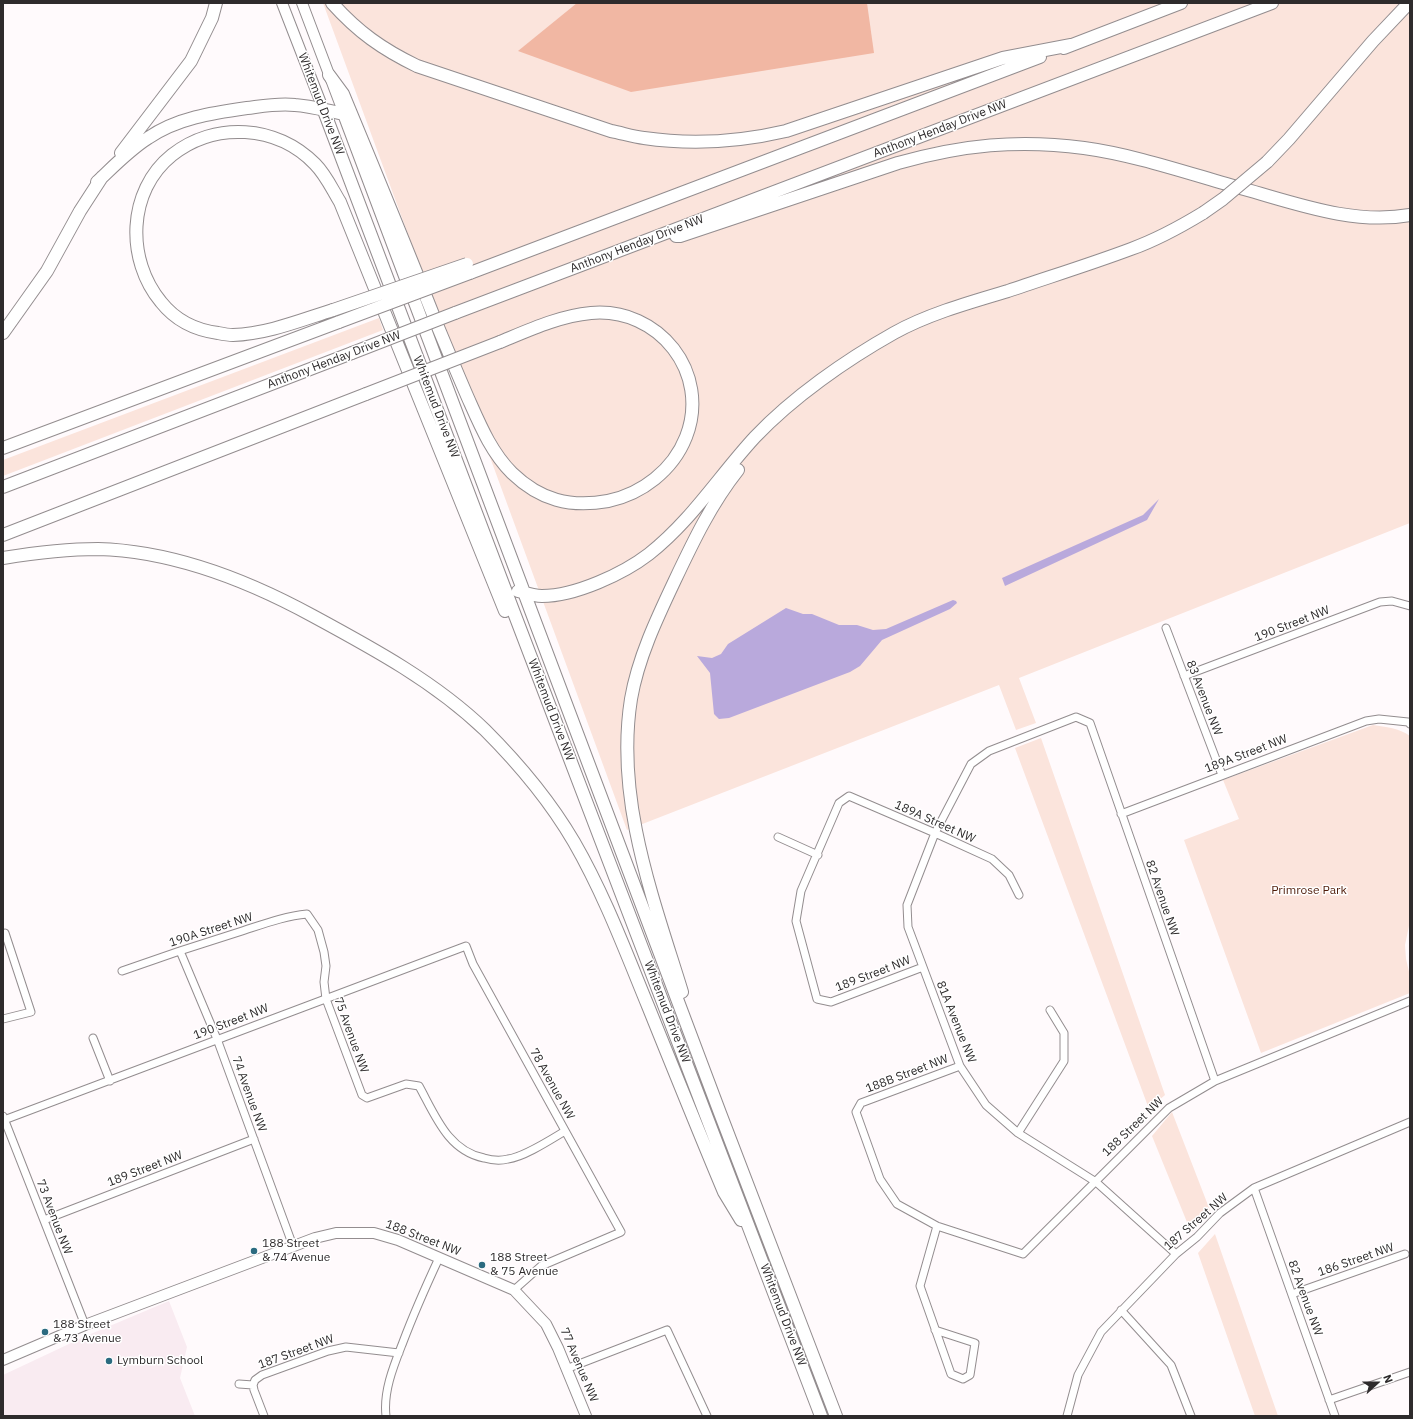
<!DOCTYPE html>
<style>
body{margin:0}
#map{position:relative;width:1413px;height:1419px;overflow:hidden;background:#fffafc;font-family:"IBM Plex Sans",sans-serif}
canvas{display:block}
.frame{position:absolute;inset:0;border:4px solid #2e2b2c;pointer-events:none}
.north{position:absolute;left:1357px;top:1363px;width:40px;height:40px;-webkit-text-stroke:3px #fff;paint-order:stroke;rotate:69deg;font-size:11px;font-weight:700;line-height:16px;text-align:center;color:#2e2b2c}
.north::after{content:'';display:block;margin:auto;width:14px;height:18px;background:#2e2b2c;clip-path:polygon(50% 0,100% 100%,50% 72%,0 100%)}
</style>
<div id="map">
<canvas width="1413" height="1419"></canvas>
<div class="frame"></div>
<div class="north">N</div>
</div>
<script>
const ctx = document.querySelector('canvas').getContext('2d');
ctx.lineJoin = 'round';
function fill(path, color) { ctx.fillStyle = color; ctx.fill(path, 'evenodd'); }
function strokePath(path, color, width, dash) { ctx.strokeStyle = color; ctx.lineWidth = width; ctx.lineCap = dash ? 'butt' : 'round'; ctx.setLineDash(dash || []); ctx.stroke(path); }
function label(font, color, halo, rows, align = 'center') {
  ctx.font = font + ' "IBM Plex Sans",sans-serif'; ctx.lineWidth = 3; ctx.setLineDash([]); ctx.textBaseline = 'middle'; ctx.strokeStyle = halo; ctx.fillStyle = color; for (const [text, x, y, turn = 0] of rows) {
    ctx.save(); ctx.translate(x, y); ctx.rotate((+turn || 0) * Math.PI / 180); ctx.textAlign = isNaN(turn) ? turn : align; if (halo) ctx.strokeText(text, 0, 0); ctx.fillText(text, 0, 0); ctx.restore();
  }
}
fill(new Path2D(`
 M169,1301L187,1347L180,1378L195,1416H3V1375L86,1336Z`), '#f9ebf1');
fill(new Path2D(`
 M323,3H1410V523L1019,678L1036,723L1016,730L999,685L627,830Z
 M379,318L383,330L3,476V460Z
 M1373,725C1386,727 1399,728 1410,736V921L1405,945L1406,959L1410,976V993L1261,1053L1184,840L1239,819L1223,780Z
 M1041,738L1165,1095L1149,1109L1015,748Z
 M1172,1112L1211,1213L1191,1232L1152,1136Z
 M1215,1234L1278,1416H1255L1198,1253Z`), '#fbe4dc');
fill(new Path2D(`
 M577,3H867L874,53L631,92L518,51Z`), '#f1b7a3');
fill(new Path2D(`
 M1159,499L1147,520L1005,586L1002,578L1143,515Z
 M953,600L956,601L957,603L950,609L882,640L860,666L850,672L729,718L719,719L714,714L710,673L697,656L712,658L721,654L728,644L786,608L803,614H812L839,625H857L873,630L886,629Z`), '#b9a9dc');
const street = new Path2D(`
 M1166,628L1222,775
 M1184,676L1380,602L1392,601L1410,606
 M1121,814L1366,721L1379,719L1408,722L1410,724
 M778,837L818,855
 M180,951L217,1039L293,1246
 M923,967L831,1002L817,999L796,921L801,891L839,803L849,796L935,833L992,859L1009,875L1019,895
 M122,971C161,957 200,944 239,932C261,925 284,916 307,914L318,930L324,952L326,966L324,982L326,999L362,1095L367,1098L406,1084L419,1086C435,1115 448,1151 484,1158C491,1160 500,1161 508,1159C524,1157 550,1140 565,1131
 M3,1019L31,1012L5,933
 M93,1038L110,1081
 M960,1066L861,1103L856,1112L880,1179L897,1204L937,1226L1023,1254L1169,1108L1215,1081L1410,1001
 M3,1116L85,1325
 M4,1120L466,946L473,964L621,1232L541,1266L514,1290
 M1018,1133L1064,1061V1033L1050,1010
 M1254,1188L1335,1416
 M44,1220L254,1139
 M1176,1254L1096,1182L1018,1133L986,1105L960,1066L908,927L907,905L935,833L971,764L989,751L1076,717L1090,723L1215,1081
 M1292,1294L1405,1254
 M1121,1310L1171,1365L1191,1416
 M935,1330L975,1343L970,1375L963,1379L951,1374L920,1286L937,1226
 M566,1369L667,1330L707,1416
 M239,1384L253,1385L254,1390L264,1416
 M253,1385L255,1380L262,1375L328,1351L346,1347L399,1353
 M1329,1400L1410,1372
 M386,1416C383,1391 394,1365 403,1342C414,1313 426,1286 439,1258
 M1067,1416L1078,1375L1101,1332L1176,1254L1197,1237L1220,1213L1254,1188L1410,1122`);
const secondary = new Path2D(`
 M282,3L324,111
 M302,3L344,114
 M3,1360L85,1325L315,1238L336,1233H374L398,1240L514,1290L546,1324L558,1348L586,1416`);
const highway = new Path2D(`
 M332,3C358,32 382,49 417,66L611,131C622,133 633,137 644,138C692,145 739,142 786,131L1003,58L1071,45
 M1064,48L1181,3
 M329,75L343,94C375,171 407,249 438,327C448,351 458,375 468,398C480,425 491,452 512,473C540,500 570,508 608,501C642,494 673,470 686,437C711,373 659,307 591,313C559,316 529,330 500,342
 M324,111L503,584L821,1416
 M121,153L191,61L212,18L216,3
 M1267,162L1289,139L1373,41L1409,3
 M97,182C113,167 129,150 148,138C177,118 212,113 247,108C263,106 279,103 295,105C311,106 328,111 344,114L720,1113L836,1416
 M676,236H680L898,163C962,145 1018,139 1084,148C1136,155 1193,175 1244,189C1298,204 1354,225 1410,215
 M470,273L1040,57
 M333,310C301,320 267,334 233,335C228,335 223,334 218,333C195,330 176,321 161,302C126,260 127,191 172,155C215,121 277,125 315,164C326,175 332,189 340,202L505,611
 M455,313L1272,3
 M3,333L47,271L80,211L102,177
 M3,448L339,322
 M3,487L352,353
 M3,535L366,394
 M3,558C34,553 66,549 98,549C174,551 247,580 313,616C374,649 435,682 485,730C518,763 550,801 574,842C604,894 625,950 648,1006C673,1068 698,1130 724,1192L741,1220
 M518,591C525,593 534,596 542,596C575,596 623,574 649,554C692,520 719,476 755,437C793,397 846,360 894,333C928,314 971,302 1008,291C1049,277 1091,264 1131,249C1156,240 1180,227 1203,213
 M682,992C653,898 615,799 631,699C638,658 657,618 675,580C693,542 711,504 738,470`);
strokePath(street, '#938d8f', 9);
strokePath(secondary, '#938d8f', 12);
strokePath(highway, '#938d8f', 14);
strokePath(street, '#fff', 7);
strokePath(secondary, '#fff', 10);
strokePath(highway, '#fff', 12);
const highwayBridge = new Path2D(`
 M1203,213L1223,199L1267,162
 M333,310L467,264
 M339,322L470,273
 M352,353L455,313
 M366,394L500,342`);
strokePath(highwayBridge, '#938d8f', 14, []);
strokePath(highwayBridge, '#fff', 12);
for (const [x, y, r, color] of [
 [254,1251,4,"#2b6b80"],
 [482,1265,4,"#2b6b80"],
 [45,1332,4,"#2b6b80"],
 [109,1361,4,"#2b6b80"]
]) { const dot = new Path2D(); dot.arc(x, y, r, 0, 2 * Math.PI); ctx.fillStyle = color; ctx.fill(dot); strokePath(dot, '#fff', 1.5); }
label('12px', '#2e2b2c', '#fff', [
 ["Whitemud Drive NW",321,104,69],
 ["Anthony Henday Drive NW",940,129,-21],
 ["Anthony Henday Drive NW",637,244,-21],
 ["Anthony Henday Drive NW",334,360,-21],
 ["Whitemud Drive NW",436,407,69],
 ["190 Street NW",1292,624,-21],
 ["83 Avenue NW",1204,698,69],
 ["Whitemud Drive NW",551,710,69],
 ["189A Street NW",1246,754,-21],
 ["189A Street NW",935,822,24],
 ["82 Avenue NW",1162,898,71],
 ["190A Street NW",211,930,-18],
 ["189 Street NW",873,974,-21],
 ["Whitemud Drive NW",667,1012,69],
 ["190 Street NW",231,1022,-21],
 ["81A Avenue NW",956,1022,68],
 ["75 Avenue NW",351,1035,70],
 ["188B Street NW",907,1074,-21],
 ["78 Avenue NW",552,1084,61],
 ["74 Avenue NW",249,1094,70],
 ["188 Street NW",1133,1127,-44],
 ["189 Street NW",145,1169,-21],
 ["73 Avenue NW",54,1217,69],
 ["187 Street NW",1196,1222,-41],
 ["188 Street NW",423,1238,21],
 ["186 Street NW",1356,1260,-19],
 ["82 Avenue NW",1305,1298,70],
 ["Whitemud Drive NW",783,1315,69],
 ["187 Street NW",296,1352,-20],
 ["77 Avenue NW",579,1365,67]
]);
label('12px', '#4f1c09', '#fff', [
 ["Primrose Park",1309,891]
]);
label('12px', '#2e2b2c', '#fff', [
 ["188 Street",262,1244],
 ["& 74 Avenue",262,1258],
 ["188 Street",490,1258],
 ["& 75 Avenue",490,1272],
 ["188 Street",53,1325],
 ["& 73 Avenue",53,1339],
 ["Lymburn School",117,1361]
], 'left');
</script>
